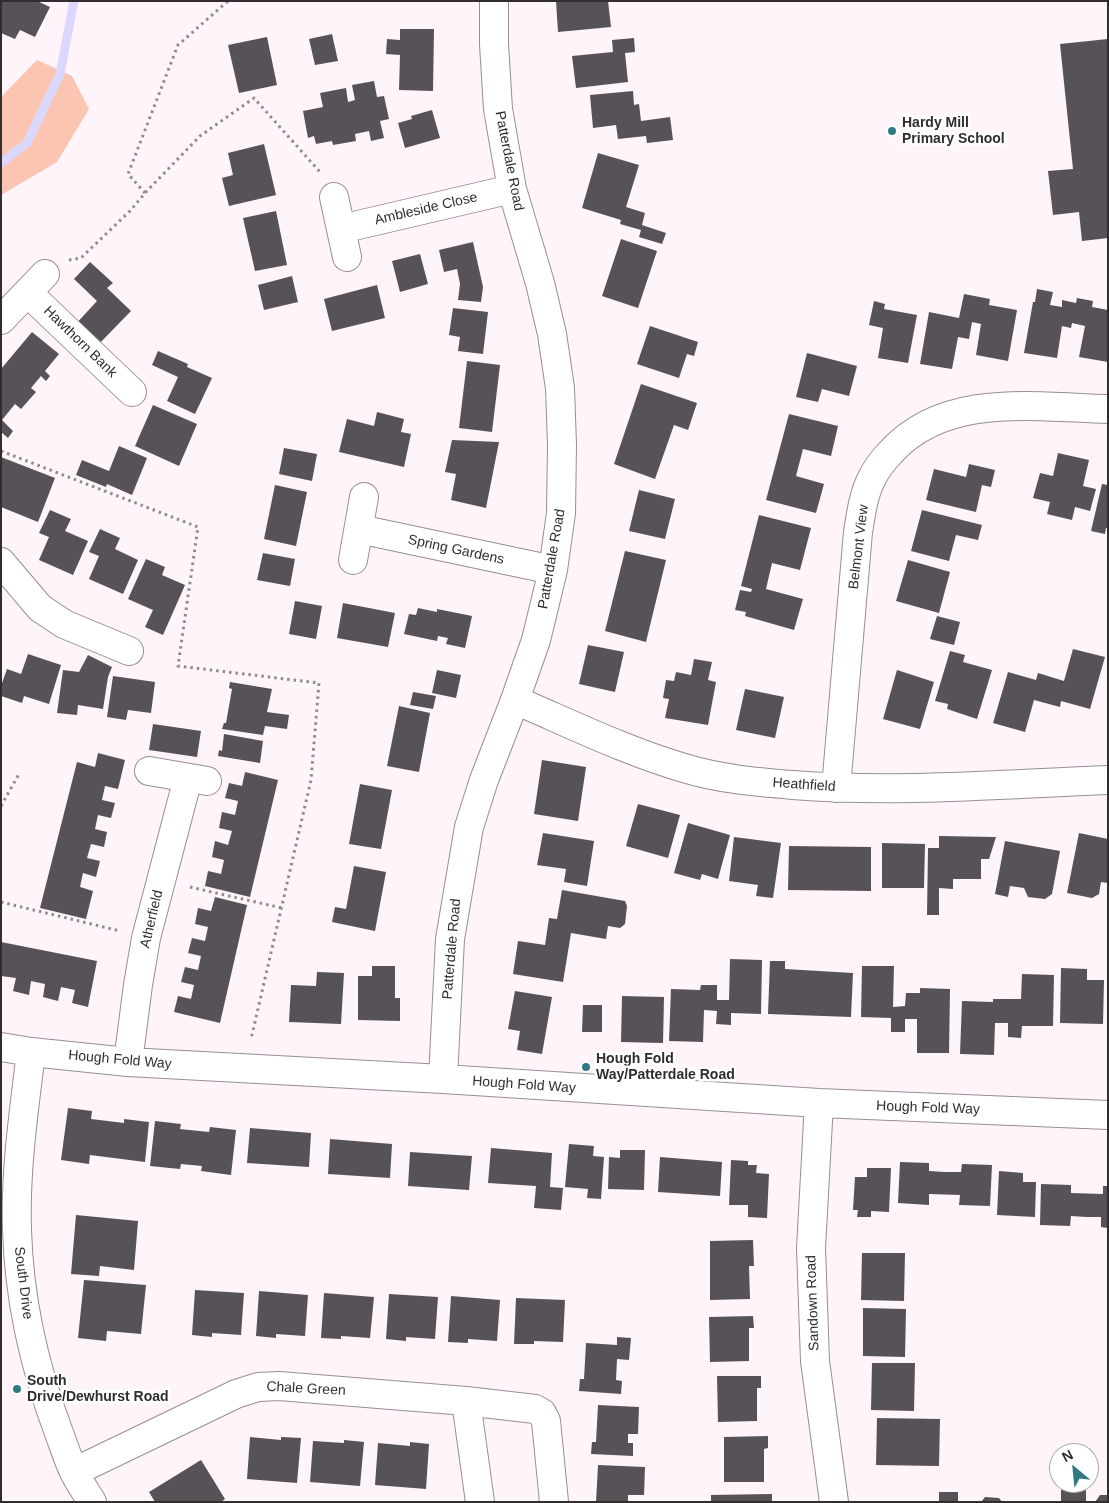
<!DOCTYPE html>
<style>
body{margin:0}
#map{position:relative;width:1109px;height:1503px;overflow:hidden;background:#fef4f9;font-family:Helvetica,sans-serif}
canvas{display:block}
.frame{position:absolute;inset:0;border:2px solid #312d2f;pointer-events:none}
.north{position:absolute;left:1049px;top:1443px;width:50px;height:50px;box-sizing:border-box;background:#fff;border:1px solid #adabac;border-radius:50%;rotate:332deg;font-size:14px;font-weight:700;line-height:20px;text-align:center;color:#312d2f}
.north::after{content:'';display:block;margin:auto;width:18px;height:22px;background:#317982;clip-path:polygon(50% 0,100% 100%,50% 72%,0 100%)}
</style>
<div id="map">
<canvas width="1109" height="1503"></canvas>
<div class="frame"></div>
<div class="north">N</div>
</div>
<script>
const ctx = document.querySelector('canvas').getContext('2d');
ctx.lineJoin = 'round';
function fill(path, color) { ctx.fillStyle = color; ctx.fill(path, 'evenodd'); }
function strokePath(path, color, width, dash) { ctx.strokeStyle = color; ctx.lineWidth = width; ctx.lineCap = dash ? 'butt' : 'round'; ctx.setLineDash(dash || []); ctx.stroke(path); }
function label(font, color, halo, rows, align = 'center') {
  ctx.font = font + ' Helvetica,sans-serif'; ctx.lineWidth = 5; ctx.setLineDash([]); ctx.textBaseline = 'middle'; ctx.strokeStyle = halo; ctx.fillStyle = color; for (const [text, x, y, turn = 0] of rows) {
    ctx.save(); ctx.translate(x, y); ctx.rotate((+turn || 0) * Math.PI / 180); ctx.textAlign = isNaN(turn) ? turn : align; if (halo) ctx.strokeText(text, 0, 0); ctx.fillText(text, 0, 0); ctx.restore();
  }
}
fill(new Path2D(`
 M37,60L72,76L89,109L57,162L1,195V97Z`), '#fcc5b2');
strokePath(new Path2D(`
 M1,163L27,143L60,74L74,1`), '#dbd7fe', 9);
fill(new Path2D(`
 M1,1H37L50,7L35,37L20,30L15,39L1,33Z
 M556,1H608L611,27L558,32Z
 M400,29H434L433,91L399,90L400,55L386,54L387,39L400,40Z
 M332,34L338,61L315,65L309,39Z
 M267,37L277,85L239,93L228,45Z
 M634,38L635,52L625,53L628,82L576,88L572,56L613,52L612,40Z
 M1108,39V238L1082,241L1079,212L1053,215L1048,171L1073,169L1060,44Z
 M374,81L377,97L384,96L389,119L380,121L384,138L371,141L369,131L355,134L356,141L333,145L332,141L316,144L314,136L308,138L303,111L323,107L320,93L346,88L348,102L355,100L352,85Z
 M633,91L634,105L639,104L641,121L670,117L673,140L647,143L646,136L618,139L616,125L593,128L590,95Z
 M432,110L440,138L405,148L398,123L412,119L411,116Z
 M264,144L276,195L229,206L222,178L233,175L228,153Z
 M598,153L639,165L626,207L645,213L642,225L666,233L662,244L639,237L641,230L620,224L621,220L582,208Z
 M276,211L287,265L255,271L243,218Z
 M621,239L657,251L638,308L602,296Z
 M473,242L483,287L481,302L458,300L460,284L457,269L444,272L439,250Z
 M420,254L428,284L400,292L392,261Z
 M90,262L113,283L107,288L131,311L96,347L74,326L97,301L74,279Z
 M292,276L298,302L264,310L258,285Z
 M377,285L385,318L332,331L324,299Z
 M1037,289L1053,292L1050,305L1062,307V300L1076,303L1077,298L1093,301L1092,307L1108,310V362L1079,357L1085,326L1072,323L1071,328L1062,326L1057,358L1024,353L1033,302H1035Z
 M964,294L990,299L989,305L1017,310L1008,361L976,355L981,324L972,322L969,339L958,337L952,369L920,364L929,312L959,318Z
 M874,301L885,304L884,309L917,315L908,363L878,358L883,328L869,325Z
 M453,308L488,312L483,354L458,351L460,337L449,335Z
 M650,326L698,342L694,356L687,354L679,378L637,364Z
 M32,332L59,354L45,371L50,376L46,381L41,376L31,388L36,392L21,409L15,404L2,420L13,431L8,438L1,432V369Z
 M158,351L188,364L187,367L212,378L195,414L167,401L178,377L152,365Z
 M807,353L857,366L849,396L822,389L818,402L796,397Z
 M467,361L500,365L492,432L459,428Z
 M641,384L697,403L688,430L674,425L655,479L614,464Z
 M153,405L197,424L179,466L135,446Z
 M377,412L404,419L401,432L411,434L404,467L339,452L347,419L374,426Z
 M789,414L838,426L831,456L803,449L796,476L824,484L816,513L766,500Z
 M452,440L499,442L486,508L451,500L456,474L445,472Z
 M119,446L147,458L132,495L107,484L106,487L76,475L82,460L109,471Z
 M284,448L317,454L312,481L279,474Z
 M1058,453L1089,460L1083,486L1096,489L1090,511L1075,507L1072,520L1047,514L1050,502L1033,498L1040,473L1053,476Z
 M1,457L55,478L38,522L1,507Z
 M969,464L995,470L991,487L982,485L976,512L926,500L934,469L966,477Z
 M1102,484L1108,485V528H1106L1105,534L1091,531Z
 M275,485L307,492L296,546L264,539Z
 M639,490L675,499L665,539L629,531Z
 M50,510L71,519L65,531L88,541L73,575L39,560L49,537L39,533Z
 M922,510L982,525L978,540L956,535L949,561L911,551Z
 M759,515L811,528L800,570L772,563L766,589L803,599L794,630L745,616L746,612L735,610L740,590L751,592L752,589L741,586Z
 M100,529L120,538L115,549L138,560L123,594L89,579L99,556L89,552Z
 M625,551L666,560L646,642L605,631Z
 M263,553L295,559L290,586L257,580Z
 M146,559L165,567L162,575L185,585L163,635L145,627L153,610L128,599Z
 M908,560L950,572L939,613L896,601Z
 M295,601L322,606L316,639L289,634Z
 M343,603L395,613L388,647L337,638Z
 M418,608L437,612V609L472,616L465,648L446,644L448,638L438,636L437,641L404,634L409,614L416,615Z
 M937,616L960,622L954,645L930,639Z
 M588,645L624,652L615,692L579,684Z
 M1073,649L1105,657L1090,709L1061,701L1060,707L1034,700L1025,732L993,723L1008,672L1036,680L1038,673L1064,681Z
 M950,651L965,655L963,662L992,670L977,719L947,709L948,704L935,701Z
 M28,654L61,665L49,704L24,696L22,703L1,696V686L7,669L21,674Z
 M88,655L112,667L108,677L103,709L78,705L77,715L57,713L63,670L79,672Z
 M694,659L712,662L708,680L716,682L708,725L665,718L669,699L663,698L666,680L674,681L676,672L691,675Z
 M437,670L461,675L456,698L432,693Z
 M897,670L934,682L920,729L883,719Z
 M113,676L155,682L151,713L128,710L126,720L107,717Z
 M230,682L272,689L267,712L289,715L287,729L265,726L263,735L222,729L224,723H226L232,689L229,688Z
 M745,689L784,697L775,738L736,730Z
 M413,692L436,696L433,709L410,705Z
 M399,706L430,713L419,772L387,766Z
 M153,724L201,731L197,757L149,750Z
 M224,734L263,741L260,763L218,756L219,750L222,751Z
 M98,753L125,760L118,789L105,786L102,800L115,803L111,818L98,815L95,829L107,832L104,847L91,844L87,858L100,861L96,877L83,873L80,887L93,891L86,919L40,908L77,762L95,767Z
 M542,760L586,767L578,821L534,814Z
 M245,772L278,780L250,897L205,886L208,871L221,874L224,860L212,857L215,841L228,845L232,831L219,828L222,812L235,815L238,801L225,798L229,783L242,786Z
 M360,784L392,790L381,849L349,844Z
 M638,804L680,815L668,858L626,846Z
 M688,823L730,835L718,879L702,874L700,880L674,873Z
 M543,833L594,841L587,886L564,882L566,869L537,865Z
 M1079,833L1108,839V883L1101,882L1099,894L1092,898L1067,893Z
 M939,836L996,837L989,859H981V879H953V889L939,888V915H927L928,848H939Z
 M734,837L781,843L773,898L756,896L758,885L729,881Z
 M1005,841L1060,851L1052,894L1045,899L1028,897L1024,888L1010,886L1008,897L995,894Z
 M882,843L925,844L924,888H882Z
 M789,846L871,847V891L788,890Z
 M354,866L386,872L375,931L332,922L335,907L346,909Z
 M562,890L625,901L627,906L625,924L620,928L608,926L606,939L571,933L563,982L513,974L518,941L545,945L549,918L557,919Z
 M215,897L247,905L220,1023L174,1012L178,996L191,999L194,985L181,982L185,967L198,970L201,956L188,953L192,938L205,941L208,927L195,924L198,908L211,911Z
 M1,942L97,961L88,1007L72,1003L75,990L61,987L58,1001L43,997L45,984L31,981L29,995L13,991L16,978L1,976Z
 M730,959L762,960L761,1014L731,1013V1025L716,1024L717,1011L704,1010L703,1042L669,1041L671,989L700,990L701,985H717V1000H729Z
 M770,961H785V969L853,973L851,1017L768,1014Z
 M372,966H395V998H400V1021L358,1020V976H372Z
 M862,966H894L893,1007L905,1006L906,993H920V988L950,989L949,1053H917V1019H905V1032H891V1018L861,1017Z
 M1061,968L1087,969V980H1104L1103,1024L1060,1023Z
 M317,972L344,973L341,1024L289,1022L291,985L316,986Z
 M1022,974L1054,975L1053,1026H1022L1021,1038L1008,1037V1023H995L994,1055L960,1054L962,1001L993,1002V999H1021Z
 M515,991L552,997L542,1054L517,1050L520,1031L508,1029Z
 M622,996L664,997L663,1043L621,1042Z
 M583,1005H602V1032H582Z
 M68,1108L92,1111L91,1119L124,1123V1119L149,1122L145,1162L90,1155L89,1164L61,1160Z
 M155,1121L181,1124L180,1129L209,1132L210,1127L236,1130L231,1175L201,1171L202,1166L181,1164L180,1169L150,1166Z
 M250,1128L311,1133L309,1167L247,1163Z
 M330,1139L392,1144L390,1178L328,1174Z
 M569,1144L594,1146L593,1156L604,1157L601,1199L587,1198L588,1189L565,1187Z
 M491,1148L552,1153L550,1187L563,1188L561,1210L534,1208L536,1186L488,1183Z
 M620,1150H645L644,1190L608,1189L609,1157L620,1158Z
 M410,1152L472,1156L469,1190L408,1186Z
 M660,1157L722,1162L720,1196L658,1192Z
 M731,1160L748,1161V1165H757L756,1173L769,1174L767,1218L748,1217V1205H729Z
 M900,1162L929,1163V1171L945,1172H961L962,1164L992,1165L990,1206L959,1205L960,1195L929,1194V1205L898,1203Z
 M867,1168H891L889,1212L871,1211V1217H857L858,1210H853L855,1177H867Z
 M999,1171L1023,1173V1182H1036L1035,1217L997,1215Z
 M1041,1184L1071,1185V1193L1103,1194V1186H1108V1228L1101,1227V1217H1086L1071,1216L1070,1226L1040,1225Z
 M76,1215L138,1221L134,1270L100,1266L99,1276L71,1274Z
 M753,1240L754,1266H749L750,1299L710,1300V1241Z
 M862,1253H905L904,1301L861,1300Z
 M84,1280L146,1285L141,1334L107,1331L106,1341L78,1338Z
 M195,1290L244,1293L241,1335L212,1333V1337L192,1335Z
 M259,1291L308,1295L305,1336L276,1334V1338L256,1336Z
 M324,1293L374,1297L370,1338L341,1336V1339L321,1338Z
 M389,1294L438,1297L435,1339L406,1337V1341L386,1339Z
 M451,1296L500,1300L497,1341L468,1339V1343L448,1342Z
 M516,1298L565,1300L563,1342L534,1341V1344H514Z
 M863,1308L906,1309L905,1357L863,1356Z
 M753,1316L754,1328H749V1361L710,1362L709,1317Z
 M617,1337L631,1338L629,1360L617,1359L616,1380L622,1381L621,1394L579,1391L580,1379H584L586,1343L617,1345Z
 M872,1363H915L914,1411L871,1410Z
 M717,1376H761V1388H757V1421L718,1422Z
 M598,1405L639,1407L638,1434H628V1443H633V1456L591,1454L592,1442H596Z
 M877,1418L940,1419L939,1466L876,1465Z
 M768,1436V1448L764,1449V1482H724V1437Z
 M250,1437L281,1440V1437L301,1438L297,1483L247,1479Z
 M344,1440L364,1442L360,1486L310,1482L313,1441L344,1443Z
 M410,1442L429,1444L426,1489L375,1485L378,1443L410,1446Z
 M201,1460L225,1499L221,1502H155L149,1492Z
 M598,1465L645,1467L644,1495H628V1502H596Z
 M1061,1490H1086V1502H1061Z
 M939,1492H958V1502H939Z
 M772,1494V1502H711V1495Z
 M1100,1495H1108V1502H1095Z
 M985,1497L999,1498L1002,1502H981Z`), '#575258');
const minor = new Path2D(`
 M334,197L347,257
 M341,229L512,189
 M28,293L132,392
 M1,320L45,274
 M359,529L553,570
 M353,560L364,497
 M1,562L40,608L64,624L129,651
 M515,700C571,724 626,751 684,768C720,779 756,782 793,785C897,793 1003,784 1108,780
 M149,771L207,781
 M836,788L858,532C861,514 863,496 871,480C876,469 883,460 891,452C945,392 1035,407 1108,409
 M1,1047L31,1052L128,1062L443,1079L819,1103L1108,1115
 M31,1052C24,1111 15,1170 17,1230C19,1299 35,1369 59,1433C64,1446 68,1460 74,1472C79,1482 86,1492 92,1502
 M128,1062L138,985L146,938L188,778
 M443,1079L450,939L469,827L484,780L515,700L536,640L553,570L561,513L562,445L560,388L552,334L540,283L512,189L498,109L494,44V1
 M819,1103L811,1248L815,1361L834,1502
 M466,1401L480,1502
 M74,1472L236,1394L258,1387L279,1386L466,1401L535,1409L542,1413L546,1421L554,1502`);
strokePath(minor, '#978e93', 30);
strokePath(new Path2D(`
 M145,193L128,174L178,45L228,1
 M69,260L81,258L130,211L145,193L200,136L254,98L320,172
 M1,451L198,527L178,666L319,683L311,780L251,1039
 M1,806L19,774
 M190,887L282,908
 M1,902L120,931`), '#918a8d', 3, [2.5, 4]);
strokePath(minor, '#fff', 28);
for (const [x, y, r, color] of [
 [892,131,5,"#317982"],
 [586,1067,5,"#317982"],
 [17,1389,5,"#317982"]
]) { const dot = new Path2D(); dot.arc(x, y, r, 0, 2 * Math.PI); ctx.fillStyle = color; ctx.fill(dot); strokePath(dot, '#fff', 2); }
label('bold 14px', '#312d2f', '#fff', [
 ["Hardy Mill",902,123],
 ["Primary School",902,139],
 ["Hough Fold",596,1059],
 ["Way/Patterdale Road",596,1075],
 ["South",27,1381],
 ["Drive/Dewhurst Road",27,1397]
], 'left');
label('14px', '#312d2f', '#fff', [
 ["Patterdale Road",509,161,79],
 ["Ambleside Close",426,209,-13],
 ["Hawthorn Bank",80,342,44],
 ["Belmont View",859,547,-83],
 ["Spring Gardens",456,550,12],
 ["Patterdale Road",552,559,-80],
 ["Heathfield",804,785,4],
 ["Atherfield",152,919,-77],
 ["Patterdale Road",452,949,-85],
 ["Hough Fold Way",120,1060,5],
 ["Hough Fold Way",524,1085,4],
 ["Hough Fold Way",928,1108,2],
 ["South Drive",23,1283,83],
 ["Sandown Road",813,1303,-92],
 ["Chale Green",306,1389,3]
]);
</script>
